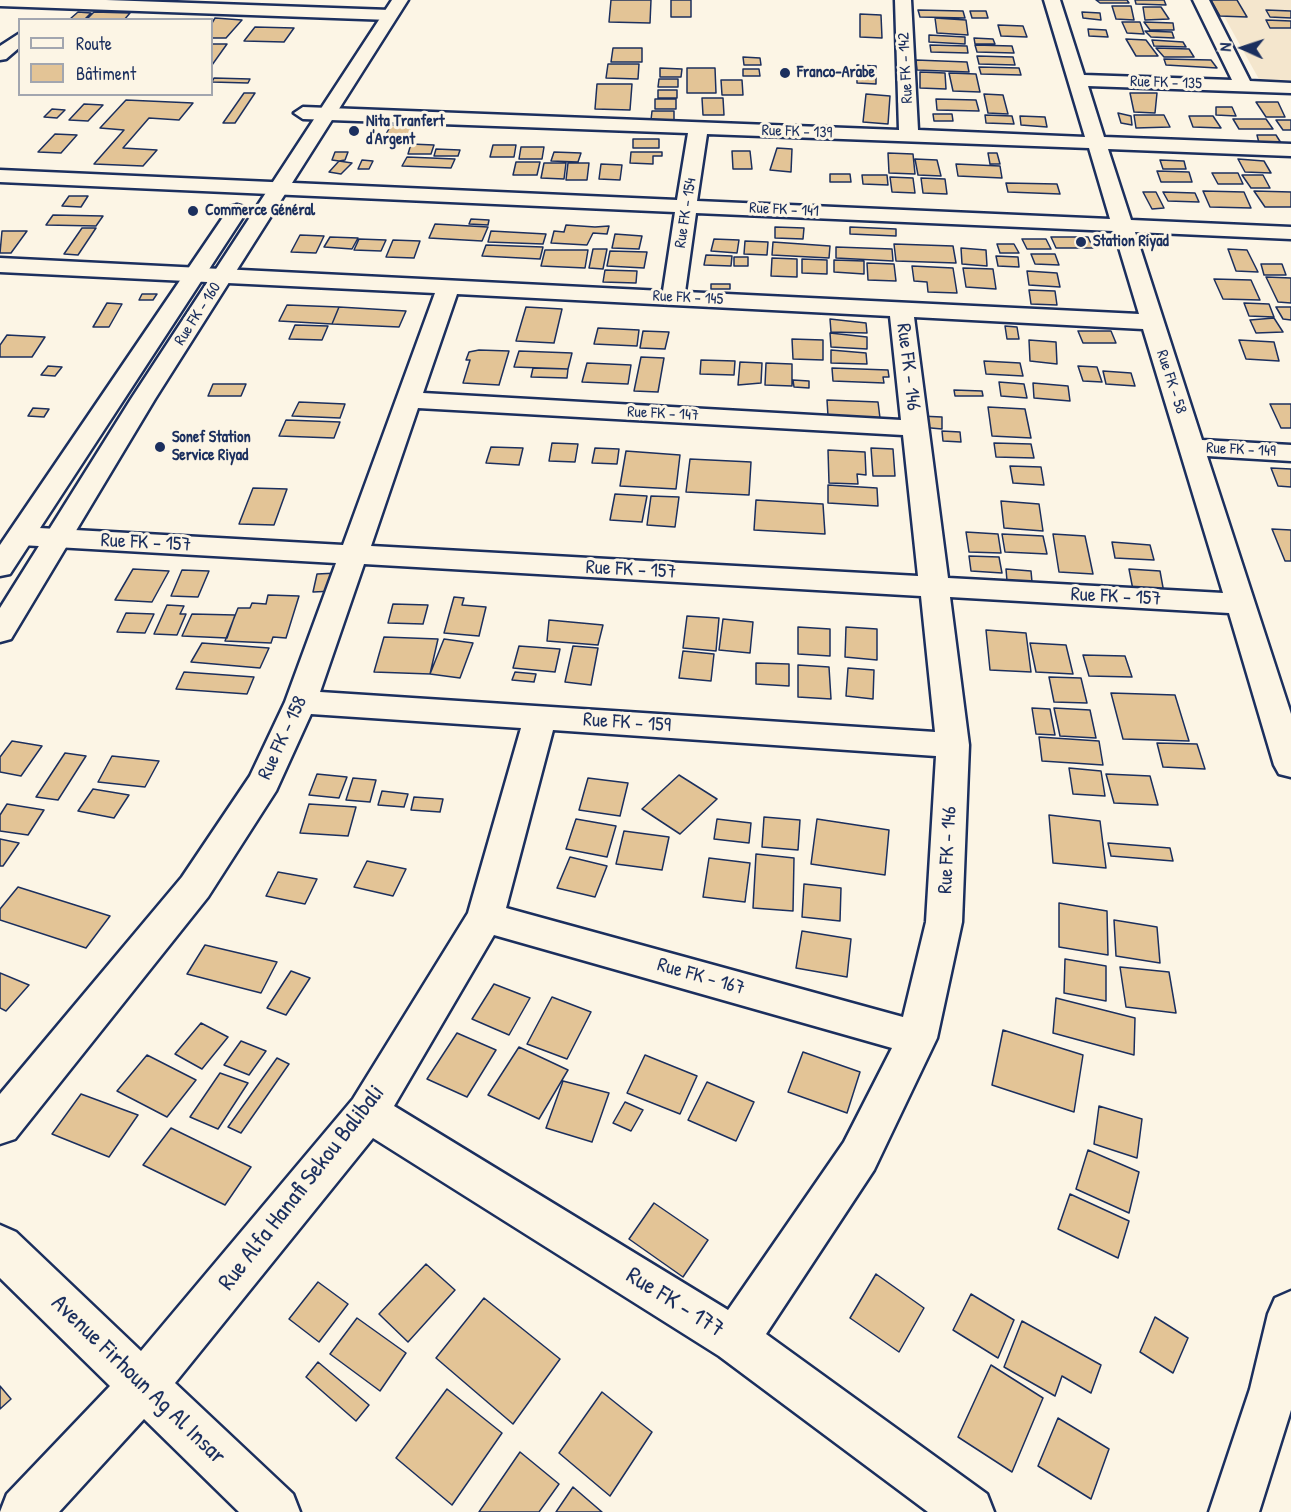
<!DOCTYPE html>
<meta charset="utf-8">
<style>
body{margin:0}
#map{position:relative;width:1291px;height:1512px;overflow:hidden;background:#fcf5e5;font-family:"Patrick Hand",sans-serif}
canvas{display:block}
.legend{position:absolute;left:18px;top:18px;width:195px;height:78px;box-sizing:border-box;background:#fcf5e5;border:2px solid #a2a6af;margin:0;padding:8px 10px;list-style:none;font-size:18px;color:#1b2f5e}
.legend li{display:flex;align-items:center;gap:12px;height:30px}
.legend b{width:30px;border:2px solid #a2a6af}
.north{position:absolute;left:1213px;top:18px;width:60px;height:60px;-webkit-text-stroke:4px #fcf5e5;paint-order:stroke;rotate:273deg;font-size:16px;font-weight:700;line-height:24px;text-align:center;color:#1b2f5e}
.north::after{content:'';display:block;margin:auto;width:21px;height:27px;background:#1b2f5e;clip-path:polygon(50% 0,100% 100%,50% 72%,0 100%)}
</style>
<div id="map">
<canvas width="1291" height="1512"></canvas>
<ul class="legend">
<li><b style="height:8px;background:#fcf5e5"></b>Route</li>
<li><b style="height:16px;background:#e3c496"></b>Bâtiment</li>
</ul>
<div class="north">N</div>
</div>
<script>
const ctx = document.querySelector('canvas').getContext('2d');
ctx.lineJoin = 'round';
function fill(path, color) { ctx.fillStyle = color; ctx.fill(path, 'evenodd'); }
function strokePath(path, color, width, dash) { ctx.strokeStyle = color; ctx.lineWidth = width; ctx.lineCap = dash ? 'butt' : 'round'; ctx.setLineDash(dash || []); ctx.stroke(path); }
function label(font, color, halo, rows, align = 'center') {
  ctx.font = font + ' "Patrick Hand",sans-serif'; ctx.lineWidth = 6; ctx.setLineDash([]); ctx.textBaseline = 'middle'; ctx.strokeStyle = halo; ctx.fillStyle = color; for (const [text, x, y, turn = 0] of rows) {
    ctx.save(); ctx.translate(x, y); ctx.rotate((+turn || 0) * Math.PI / 180); ctx.textAlign = isNaN(turn) ? turn : align; if (halo) ctx.strokeText(text, 0, 0); ctx.fillText(text, 0, 0); ctx.restore();
  }
}
fill(new Path2D(`
 M1215,0H1291V82L1260,81Z`), '#f4e6cd');
const building = new Path2D(`
 M611,0H651L650,23L609,22Z
 M671,0H691V17H671Z
 M1096,0H1127L1129,3H1100Z
 M1135,0H1164L1166,5L1136,4Z
 M1211,0H1237L1247,17L1220,16Z
 M1112,6H1131L1134,20L1116,19Z
 M1143,7H1161L1169,19L1145,20Z
 M918,10L963,11L965,18L920,17Z
 M1266,10L1291,11V18L1270,17Z
 M970,11H986L988,18H972Z
 M78,12L91,13L84,20L70,19Z
 M94,12L130,13L124,20H86Z
 M1082,12L1100,13L1101,20L1083,18Z
 M860,14L881,15L882,38L860,37Z
 M215,18L242,20L226,38H212V23Z
 M935,18L966,20L968,35L937,33Z
 M1266,20L1291,21V28H1270Z
 M1122,22H1140L1144,34L1127,33Z
 M1144,22L1173,23L1174,30H1150Z
 M998,25L1023,26L1027,37L1001,36Z
 M255,27L294,28L284,42L244,41Z
 M1088,29L1106,30L1108,37L1089,36Z
 M1145,31L1172,32L1174,38L1151,37Z
 M929,35L965,37V44L929,42Z
 M974,38L993,39L995,44H975Z
 M1126,39L1146,40L1158,56H1136Z
 M1152,40L1183,42L1186,47L1154,46Z
 M212,44H227L212,65Z
 M930,45L967,46L968,53L931,52Z
 M975,45L1012,46L1014,53L977,52Z
 M613,48H642V62H611Z
 M1156,48L1189,49L1194,57H1164Z
 M977,56L1013,57L1015,65L979,64Z
 M743,57L760,58L761,65H744Z
 M1164,59L1211,60L1217,68L1166,65Z
 M916,60L967,62L969,72L917,70Z
 M608,64H639L638,79L606,78Z
 M857,65L876,66V84L857,83Z
 M979,67L1019,68L1021,75L981,74Z
 M660,68L682,69L681,77H660Z
 M687,68H715L716,93H687Z
 M743,69H759L760,76H743Z
 M920,72L945,73L946,89L920,88Z
 M949,73L976,74L980,92L953,91Z
 M214,78L250,79L248,83L212,82Z
 M659,79H678V87H658Z
 M721,80H742L743,95H722Z
 M597,84H632L630,110L595,109Z
 M658,90H677V98H658Z
 M244,93H255L235,123H223Z
 M1130,93H1157L1155,113L1134,112Z
 M866,94L890,96L888,124L863,122Z
 M984,94L1003,95L1008,114L988,113Z
 M702,98H723L724,115H703Z
 M655,99H676V109H655Z
 M936,99L976,100L979,111L937,110Z
 M126,100L193,103L179,120L149,118L123,148L157,150L143,166L94,164L124,130L100,128Z
 M1256,102H1278L1285,117H1266Z
 M84,104L103,105L88,121L69,120Z
 M1216,107H1232L1236,116L1216,115Z
 M52,109L65,110L57,118L44,117Z
 M652,111H674V120H651Z
 M1118,113L1131,116L1132,125L1121,123Z
 M933,114H952L953,121H934Z
 M985,115L1012,116L1014,124L986,123Z
 M1134,115H1164L1170,127L1136,128Z
 M1020,116L1045,117L1047,127L1021,125Z
 M1189,116H1213L1221,128L1193,127Z
 M1233,119H1266L1273,129H1239Z
 M1276,120H1291V130H1283Z
 M391,125L413,126L408,137L385,136Z
 M55,134L77,135L61,153L38,152Z
 M1257,135H1276L1281,143H1259Z
 M633,139H659V148H633Z
 M411,144L434,145L431,154H408Z
 M493,145H516L514,157H490Z
 M521,147H544L542,159H519Z
 M777,148L792,149L791,172L770,170Z
 M436,149L460,150L458,156H434Z
 M732,151H750L752,169H733Z
 M335,152H348L345,160L339,161L332,160Z
 M554,152L581,153L578,162L551,161Z
 M631,152H662V156H653V164L630,163Z
 M888,153L913,154L915,174L889,173Z
 M988,153H997L1000,164H990Z
 M407,157L455,159L451,168L402,166Z
 M915,159L937,160L941,176L918,175Z
 M1238,159L1264,161L1271,173L1245,172Z
 M362,160L373,161L369,169H358Z
 M1160,160L1184,161L1186,169H1163Z
 M339,161L352,163L341,174L329,172Z
 M516,162H540L537,175H513Z
 M544,163H566L564,179L541,178Z
 M568,163H589L587,180H566Z
 M601,164L622,165L620,180L599,179Z
 M956,164L1000,166L1002,178L958,176Z
 M1157,171L1189,172L1192,182H1161Z
 M1212,173H1238L1243,184H1218Z
 M830,174H850L851,182H830Z
 M862,175H887L888,185L863,184Z
 M1242,175H1263L1270,188H1251Z
 M890,177L913,178L915,193L892,192Z
 M921,178L945,179L947,194L923,193Z
 M1006,183L1057,184L1060,194L1008,192Z
 M1203,191L1244,192L1251,208L1210,207Z
 M1254,191L1291,192V207H1265Z
 M1143,192H1156L1164,208L1152,209Z
 M1163,192L1195,193L1199,202L1168,201Z
 M69,196H88L81,207L62,206Z
 M53,215L103,216L96,226L46,225Z
 M471,219L489,220L488,225L469,224Z
 M435,224L488,227L482,241L429,238Z
 M566,225L595,227L609,226L607,234L593,233L587,245L551,243L554,231L564,232Z
 M775,227L804,228L803,239L775,238Z
 M850,227L896,229V236L850,234Z
 M82,228H96L78,255L64,254Z
 M2,231H27L11,253H0Z
 M491,231L546,234L543,244L488,242Z
 M615,234L642,236L639,249L612,248Z
 M300,235L324,236L316,253L291,252Z
 M330,237L358,238L352,249L324,247Z
 M1051,237H1088L1093,248H1056Z
 M359,239L386,240L381,251L354,250Z
 M714,239L739,240L737,253L711,251Z
 M1022,239H1046L1051,249H1027Z
 M393,240L420,241L414,258L386,257Z
 M745,241L768,242L767,255L744,254Z
 M773,242L830,246L829,258L772,255Z
 M894,244L953,246L956,263L896,261Z
 M997,244H1014L1019,253H1000Z
 M486,245L543,247L540,259L482,256Z
 M836,247L892,249L893,261L836,258Z
 M961,248L986,250L987,266L962,264Z
 M593,249H607L603,269L589,268Z
 M1228,249L1247,250L1258,272L1236,271Z
 M545,250H588L585,268L541,266Z
 M610,251L647,252L644,268L607,266Z
 M1031,254H1055L1059,265L1035,264Z
 M706,255L732,256L731,266L704,265Z
 M996,256L1018,257L1019,267L998,266Z
 M734,257H748V266H734Z
 M772,258L797,259V277L771,276Z
 M802,259L827,260V274L802,273Z
 M834,260L864,261V274L834,272Z
 M867,263L894,264L896,281L868,280Z
 M1261,264H1282L1286,275H1264Z
 M912,266L953,268L957,293L928,292L927,282L914,281Z
 M963,268L993,269L996,289L966,287Z
 M605,270L637,271L636,283L603,282Z
 M1027,271L1057,273L1060,287L1029,285Z
 M1266,277L1291,278V303L1278,302Z
 M1214,279L1251,280L1260,300L1223,299Z
 M711,284H730V289H711Z
 M1029,290L1055,291L1057,305L1031,304Z
 M142,294H157L153,300H139Z
 M107,303L122,304L109,327H93Z
 M1244,303L1269,304L1274,317L1249,316Z
 M287,305L339,307L332,324L279,321Z
 M339,307L406,311L399,327L332,324Z
 M526,307L562,309L554,343L516,341Z
 M1276,307H1291V320L1283,319Z
 M1274,318L1283,332L1256,333L1250,320Z
 M830,319L866,323L867,333L831,332Z
 M295,325L328,326L322,340L289,339Z
 M1005,326L1017,327L1019,339H1007Z
 M598,328L639,330L637,346L594,344Z
 M643,331L669,332L665,349L640,348Z
 M1078,331H1111L1116,343H1083Z
 M830,333L867,337V349L831,347Z
 M7,335L45,337L32,357H0V345Z
 M792,339L823,340V360L793,359Z
 M1029,340L1056,342L1057,364L1030,361Z
 M1239,340L1274,342L1279,361L1246,359Z
 M479,350L509,351L499,385L463,383L470,360H466L469,352Z
 M831,350L866,353L867,364L831,363Z
 M519,351L572,353L568,369L514,367Z
 M641,357L664,358L658,392L634,391Z
 M701,360L735,361L734,375L700,374Z
 M984,361L1020,363L1023,376L986,374Z
 M740,362L762,363L761,383L738,385Z
 M587,363L631,365L628,384L582,382Z
 M766,363L792,364V386L765,385Z
 M48,366L62,367L55,376L41,375Z
 M1078,366L1097,367L1102,382L1083,381Z
 M533,368L568,369L567,378L531,377Z
 M832,368L888,370L889,377H883L884,383L833,381Z
 M1103,371L1131,373L1135,386L1106,384Z
 M793,380L809,381V388L794,387Z
 M999,382L1024,384L1027,398L1001,396Z
 M1033,383L1068,386L1070,401L1034,398Z
 M213,384H246L241,396H208Z
 M954,390L982,391L983,396H955Z
 M827,400L878,402L880,418L828,416Z
 M299,402L345,404L340,418L292,416Z
 M1270,404H1291V428H1281Z
 M988,407L1025,409L1031,438L992,436Z
 M33,408L49,409L44,417L28,416Z
 M920,416L942,417V429L920,427Z
 M286,420L340,422L334,438L279,436Z
 M942,431L960,432L961,442L943,441Z
 M552,443L578,444L575,462L549,461Z
 M994,443L1031,444L1034,458L996,457Z
 M491,447L523,448L519,465L486,463Z
 M595,448L619,449L617,464L592,463Z
 M871,448L893,449L895,476H873Z
 M828,450L865,452L866,475L857,474L858,484L829,483Z
 M626,451L680,455L676,489L620,486Z
 M690,459L751,462L749,495L686,492Z
 M1010,466L1041,467L1044,485L1013,483Z
 M1271,468L1291,469V487L1278,486Z
 M828,485L877,488L878,506L828,503Z
 M253,488L287,489L274,525L239,524Z
 M615,494L647,496L642,522L610,520Z
 M651,496L679,497L675,527L647,525Z
 M756,500L823,504L825,534L754,530Z
 M1001,501L1039,504L1043,531L1004,528Z
 M1272,529L1291,530V561H1285Z
 M966,532L998,534L1001,553L969,552Z
 M1002,534L1043,536L1047,554L1005,552Z
 M1053,534L1085,536L1093,574L1059,572Z
 M1112,542L1150,545L1154,560L1115,558Z
 M969,556L999,557L1002,573L971,571Z
 M133,569L169,571L152,602L115,600Z
 M1006,569L1031,571L1032,582L1007,581Z
 M1129,569L1160,571L1164,593L1133,590Z
 M182,570L209,571L198,597L171,596Z
 M338,573L334,591L313,592L317,574Z
 M268,595L299,596L286,638L273,637L271,643L225,641L238,608H250L252,603L266,604Z
 M454,597L464,598L462,605L486,607L479,636L444,633Z
 M393,604L428,605L423,624L388,623Z
 M167,605L184,606L180,614H186L177,635L154,634Z
 M126,613L154,614L145,633L117,632Z
 M192,614L235,615L227,638L182,636Z
 M687,616L719,618L716,651L683,648Z
 M723,619L753,622L750,653L719,650Z
 M549,620L603,625L598,645L547,641Z
 M798,627L830,629V656L798,654Z
 M846,627L877,629V660L845,657Z
 M986,630L1026,633L1031,672L990,670Z
 M384,637L438,639L430,674L374,672Z
 M444,639L473,643L460,678L430,674Z
 M202,643L269,648L260,668L191,662Z
 M1030,643L1066,645L1073,674L1036,672Z
 M519,646L560,649L555,672L513,668Z
 M573,646L598,648L591,685L565,682Z
 M683,651L714,654L711,681L679,678Z
 M1083,655L1125,656L1132,677L1089,676Z
 M756,663L789,664V686L756,684Z
 M798,665L829,667L831,699L798,697Z
 M848,668L874,670L873,699L846,696Z
 M184,672L254,677L247,694L176,689Z
 M515,672L536,674L534,682L512,680Z
 M1049,677L1081,678L1087,703L1054,702Z
 M1111,693L1175,695L1189,741L1123,739Z
 M1032,708L1050,709L1055,735L1036,734Z
 M1054,708L1090,710L1096,738L1060,736Z
 M1039,737L1099,741L1103,765L1042,761Z
 M12,741L42,746L21,776L0,772V757Z
 M1157,743L1197,744L1205,769L1163,767Z
 M65,753L86,756L58,800L36,797Z
 M112,756L159,761L145,787L98,782Z
 M1069,768L1101,771L1105,796L1073,794Z
 M317,774L347,777L339,798L309,795Z
 M1106,774L1150,776L1158,805L1114,803Z
 M679,775L717,799L680,834L642,809Z
 M353,778L376,780L370,802L346,800Z
 M588,778L628,783L620,816L579,810Z
 M93,789L129,795L114,818L78,811Z
 M382,791L408,794L404,807L378,805Z
 M414,797L443,799L440,812L411,810Z
 M7,804L44,810L28,835L0,831V815Z
 M309,804L356,807L348,836L300,833Z
 M1049,815L1100,821L1106,868L1053,863Z
 M764,817L800,820L798,850L762,847Z
 M576,819L616,826L607,857L566,849Z
 M717,819L751,823L749,843L714,839Z
 M817,819L889,830L885,875L811,864Z
 M624,831L669,837L662,870L616,864Z
 M0,839L19,843L3,866H0Z
 M1108,843L1170,848L1173,861L1111,856Z
 M756,854L794,858L793,911L753,908Z
 M570,857L607,866L595,897L557,888Z
 M709,858L750,863L745,902L703,897Z
 M367,861L406,869L393,896L354,887Z
 M278,872L317,879L305,904L266,896Z
 M804,884L841,888L840,921L802,917Z
 M18,887L110,916L86,948L0,920V909Z
 M1059,903L1107,911L1108,955L1059,947Z
 M1114,920L1157,927L1160,963L1116,956Z
 M802,931L851,939L847,977L796,968Z
 M205,945L277,962L261,993L187,974Z
 M1065,959L1106,966V1001L1064,993Z
 M1120,967L1169,972L1176,1013L1126,1007Z
 M291,971L310,978L286,1015L267,1008Z
 M0,973L29,985L6,1011L0,1008Z
 M494,984L530,998L509,1035L472,1019Z
 M552,997L591,1012L567,1059L527,1044Z
 M1056,998L1135,1018L1134,1055L1053,1033Z
 M201,1023L228,1037L202,1069L175,1054Z
 M1003,1030L1083,1055L1074,1112L992,1085Z
 M457,1033L496,1050L467,1097L427,1079Z
 M241,1041L266,1051L249,1075L224,1065Z
 M519,1047L568,1070L539,1119L488,1095Z
 M803,1052L860,1072L847,1113L788,1092Z
 M147,1055L196,1080L167,1117L117,1091Z
 M645,1055L697,1076L680,1114L627,1093Z
 M277,1058L289,1064L241,1133L228,1127Z
 M220,1073L248,1083L218,1129L190,1117Z
 M563,1081L609,1093L592,1142L546,1128Z
 M707,1082L754,1102L736,1141L688,1120Z
 M81,1094L138,1115L109,1157L52,1134Z
 M625,1102L643,1110L631,1131L613,1123Z
 M1099,1106L1142,1119L1137,1158L1094,1144Z
 M171,1128L251,1167L225,1205L143,1165Z
 M1088,1150L1139,1172L1129,1213L1076,1189Z
 M1070,1194L1129,1221L1118,1258L1058,1229Z
 M654,1203L708,1240L683,1277L629,1239Z
 M426,1264L455,1290L408,1342L379,1314Z
 M876,1274L924,1308L899,1352L850,1318Z
 M318,1282L348,1304L319,1342L289,1319Z
 M971,1294L1014,1320L998,1358L953,1330Z
 M484,1298L560,1359L513,1424L436,1358Z
 M1155,1317L1188,1338L1173,1373L1140,1352Z
 M357,1318L406,1353L380,1391L330,1354Z
 M1022,1321L1101,1365L1091,1393L1062,1376L1055,1396L1004,1367Z
 M318,1362L369,1405L356,1421L306,1377Z
 M991,1365L1043,1398L1012,1472L958,1437Z
 M0,1386L11,1399L0,1409Z
 M447,1389L502,1433L452,1505L396,1458Z
 M602,1392L652,1432L610,1496L559,1453Z
 M1058,1418L1109,1449L1091,1499L1038,1466Z
 M520,1452L559,1484L539,1512H479Z
 M573,1487L602,1512H556Z`);
fill(building, '#e3c496');
strokePath(building, '#1b2f5e', 1.5);
const minor = new Path2D(`
 M0,0H106L390,10L398,15L390,20L0,6Z
 M895,0H911L918,130L1085,137L1044,0H1060L1084,75L1232,80L1193,0H1209L1250,81L1291,83V93L1088,86L1104,137L1291,144V156L1108,149L1131,220L1291,227V239L1135,232L1202,440L1291,445V461L1207,456L1291,714V777L1279,774L1274,765L1229,613L950,597L969,745L962,922L937,1038L874,1170L766,1334L987,1494L994,1512H928L719,1356L373,1138L175,1383L293,1494L300,1512H239L144,1419L59,1512H0L7,1494L110,1386L0,1278V1225L16,1232L141,1351L353,1099L468,913L521,728L311,714L276,791L208,897L15,1139L0,1144V1094L182,877L250,776L285,702L336,563L21,545L11,542L7,536L11,530L21,527L343,545L435,293L0,272V258L663,291L675,212L0,182V170L677,200L688,133L303,119L294,113L303,107L899,130ZM707,134L1089,148L1110,219L697,201ZM696,213L1114,231L1139,314L685,292ZM457,294L890,316L901,420L423,393ZM914,317L1143,329L1223,593L948,578ZM418,408L903,435L918,576L371,546ZM364,564L921,596L935,732L320,692ZM553,730L936,756L926,922L903,1017L506,908ZM494,935L892,1048L844,1142L728,1310L394,1106Z
 M20,33V47L6,59L0,60V46Z
 M1291,1291V1410L1259,1512H1209L1250,1389L1268,1314L1275,1298Z`);
const major = new Path2D(`
 M392,0H408L155,399L11,639L0,642V608L131,399Z
 M237,205L244,207L247,211L10,574L0,576V545L230,207Z`);
strokePath(minor, '#1b2f5e', 5);
strokePath(major, '#1b2f5e', 5);
fill(minor, '#fcf5e5');
fill(major, '#fcf5e5');
for (const [x, y, r, color] of [
 [785,73,6,"#1b2f5e"],
 [354,131,6,"#1b2f5e"],
 [193,211,6,"#1b2f5e"],
 [1081,242,6,"#1b2f5e"],
 [160,447,6,"#1b2f5e"]
]) { const dot = new Path2D(); dot.arc(x, y, r, 0, 2 * Math.PI); ctx.fillStyle = color; ctx.fill(dot); strokePath(dot, '#fcf5e5', 2); }
label('16px', '#1b2f5e', '#fcf5e5', [
 ["Rue FK - 142",906,68,-93],
 ["Rue FK - 135",1166,83,2],
 ["Rue FK - 139",797,132,2],
 ["Rue FK - 141",784,210,3],
 ["Rue FK - 154",686,213,-81],
 ["Rue FK - 145",688,298,3],
 ["Rue FK - 160",198,314,-57],
 ["Rue FK - 58",1171,382,72],
 ["Rue FK - 147",663,414,3],
 ["Rue FK - 149",1241,450,3]
]);
label('bold 16px', '#1b2f5e', '#fcf5e5', [
 ["Franco-Arabe",797,73],
 ["Nita Tranfert",366,122],
 ["d'Argent",366,140],
 ["Commerce Général",205,211],
 ["Station Riyad",1093,242],
 ["Sonef Station",172,438],
 ["Service Riyad",172,456]
], 'left');
label('20px', '#1b2f5e', '#fcf5e5', [
 ["Rue FK - 146",908,367,83],
 ["Rue FK - 157",146,543,3],
 ["Rue FK - 157",631,570,3],
 ["Rue FK - 157",1116,597,3],
 ["Rue FK - 159",627,723,4],
 ["Rue FK - 158",283,738,-65],
 ["Rue FK - 146",948,850,-87],
 ["Rue FK - 167",701,977,16]
]);
label('24px', '#1b2f5e', '#fcf5e5', [
 ["Rue Alfa Hanafi Sekou Balibali",302,1188,-52],
 ["Rue FK - 177",675,1303,32],
 ["Avenue Firhoun Ag Al Insar",138,1380,44]
]);
</script>
